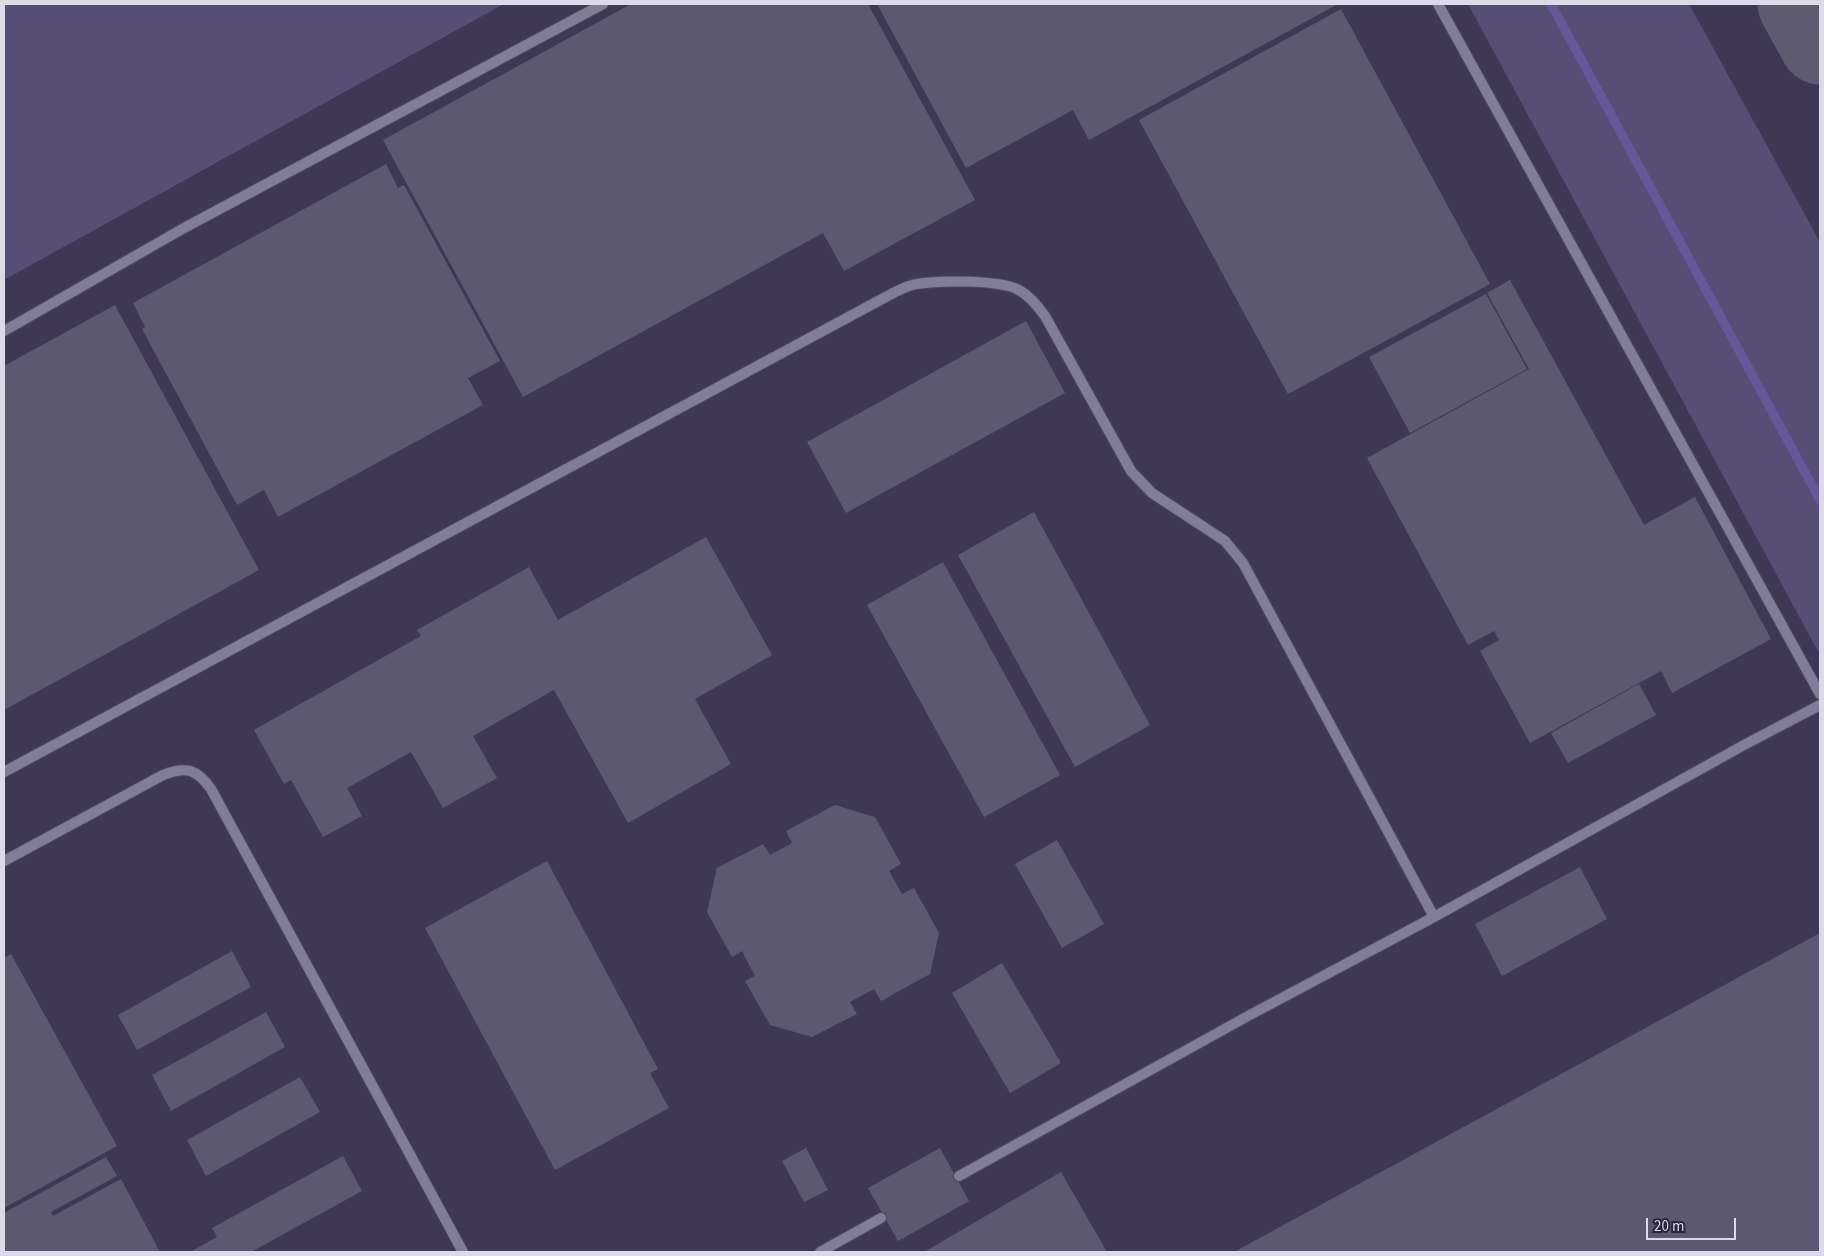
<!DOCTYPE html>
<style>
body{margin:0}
#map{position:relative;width:1824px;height:1256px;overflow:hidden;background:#342f47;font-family:"Source Sans 3",sans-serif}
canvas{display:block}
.frame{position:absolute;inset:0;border:5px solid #dcdae9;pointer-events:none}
.scale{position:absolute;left:1646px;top:1218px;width:90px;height:22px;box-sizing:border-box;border:2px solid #dcdae9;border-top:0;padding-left:6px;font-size:15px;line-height:18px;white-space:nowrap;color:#dcdae9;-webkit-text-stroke:4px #2a253c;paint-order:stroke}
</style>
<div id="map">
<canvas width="1824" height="1256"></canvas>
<div class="frame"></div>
<div class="scale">20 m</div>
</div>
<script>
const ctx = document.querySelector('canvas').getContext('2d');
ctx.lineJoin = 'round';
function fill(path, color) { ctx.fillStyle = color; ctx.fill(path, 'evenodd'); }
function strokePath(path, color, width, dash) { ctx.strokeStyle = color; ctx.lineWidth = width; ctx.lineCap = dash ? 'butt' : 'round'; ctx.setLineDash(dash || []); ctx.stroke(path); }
fill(new Path2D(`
 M504,4H1820V1252H4V280Z`), '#3e3855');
fill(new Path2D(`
 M4,4H504L4,280Z
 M1468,4H1689L1820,242V655Z`), '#574e76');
strokePath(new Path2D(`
 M1551,4L1820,500`), '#68569b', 9);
strokePath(new Path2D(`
 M1798,4L1820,44`), '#5e5a6f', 81);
fill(new Path2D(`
 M631,4H868L975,200L844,271L823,233L523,397L383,140Z
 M877,4H1338L1089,140L1073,110L966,168Z
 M1341,9L1490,284L1288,394L1139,120Z
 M386,164L398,188L404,185L500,361L468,378L483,405L278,517L264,490L237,505L142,329L145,327L133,303Z
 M1510,280L1644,525L1695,497L1771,639L1672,693L1661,671L1530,743L1480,651L1499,640L1494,631L1468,645L1367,458L1529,369L1487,293Z
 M1486,294L1527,369L1410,433L1369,357Z
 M115,305L259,570L4,710V366Z
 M1026,321L1065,393L846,513L807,442Z
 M1034,512L1150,725L1075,767L958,555Z
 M706,537L772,655L695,699L731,764L628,823L554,690L473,736L497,778L443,808L411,752L347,788L362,816L323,837L291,780L284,784L254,730L421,636L417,630L529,567L558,620Z
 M943,562L1060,775L984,817L867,605Z
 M1639,684L1656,715L1568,763L1551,733Z
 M835,805L875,817L901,864L889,871L902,894L914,888L939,933L930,974L881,1001L874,989L850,1002L857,1014L812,1037L770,1025L745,981L755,976L742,951L732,957L707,912L717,868L763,844L770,855L792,843L786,831Z
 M1057,840L1104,924L1062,948L1015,864Z
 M547,861L658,1069L650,1073L669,1108L555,1170L425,928Z
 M1580,867L1607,919L1502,976L1475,924Z
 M1820,933V1252H1234Z
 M232,951L251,987L137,1050L118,1015Z
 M11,954L117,1146L4,1208V958Z
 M1002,963L1061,1063L1010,1093L952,993Z
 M266,1012L285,1047L171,1111L152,1075Z
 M300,1077L320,1112L206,1176L187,1140Z
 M806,1148L828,1190L804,1202L782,1161Z
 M940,1148L969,1201L898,1241L868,1188Z
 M343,1156L362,1191L251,1252H190L217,1237L212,1228Z
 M106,1157L117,1176L51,1212L53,1216L121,1179L160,1252H4V1213Z
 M1061,1172L1107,1252H924Z`), '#5d5872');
const service = new Path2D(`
 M1438,4L1820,694
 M4,331L184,228L603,4
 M4,772L895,292C902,289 909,285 917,284C939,280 997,280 1017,289C1029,295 1037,305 1045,316L1131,471L1152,493L1225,541L1243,563L1434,917
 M4,861L163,775C186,766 197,769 211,789L463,1252
 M959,1176L1248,1016L1434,917L1744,745L1820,705
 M820,1252L881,1218`);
strokePath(service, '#4e4a5d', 12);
strokePath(service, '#817c97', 10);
</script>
